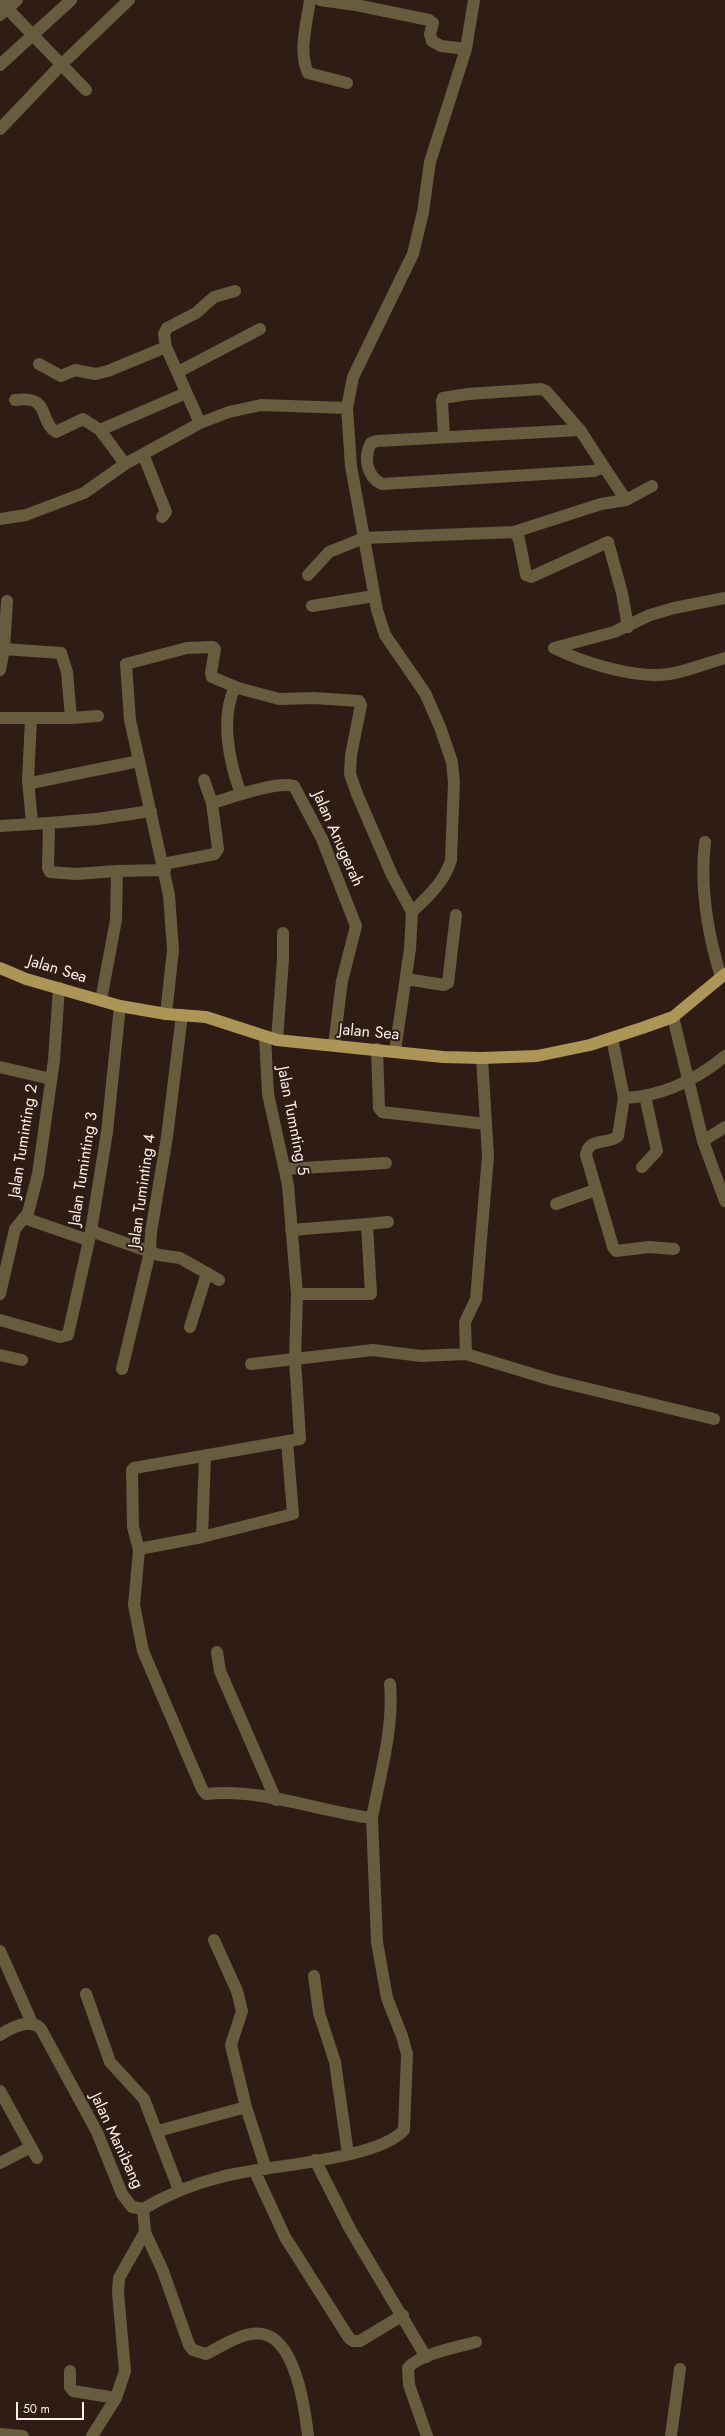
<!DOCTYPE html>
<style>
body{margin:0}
#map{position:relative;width:725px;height:2436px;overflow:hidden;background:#2f1d15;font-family:Jost,sans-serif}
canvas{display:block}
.scale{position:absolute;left:16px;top:2402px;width:68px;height:18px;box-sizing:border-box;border:2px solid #fdefea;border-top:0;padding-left:5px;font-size:12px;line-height:14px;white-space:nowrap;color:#fdefea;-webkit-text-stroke:3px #2f1d15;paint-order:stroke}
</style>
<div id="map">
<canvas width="725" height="2436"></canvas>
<div class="scale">50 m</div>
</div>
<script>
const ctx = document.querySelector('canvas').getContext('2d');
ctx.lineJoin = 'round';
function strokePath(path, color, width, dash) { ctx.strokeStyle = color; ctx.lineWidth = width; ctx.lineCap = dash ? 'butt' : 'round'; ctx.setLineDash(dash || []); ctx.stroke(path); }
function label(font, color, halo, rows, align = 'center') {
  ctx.font = font + ' Jost,sans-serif'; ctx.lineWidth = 4; ctx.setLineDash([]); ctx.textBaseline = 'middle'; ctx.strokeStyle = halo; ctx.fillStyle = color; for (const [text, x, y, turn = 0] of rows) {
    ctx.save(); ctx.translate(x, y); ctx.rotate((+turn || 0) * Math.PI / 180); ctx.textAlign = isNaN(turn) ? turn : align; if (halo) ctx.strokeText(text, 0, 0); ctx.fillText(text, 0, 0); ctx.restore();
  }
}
strokePath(new Path2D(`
 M310,0C307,23 298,51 308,73L347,83
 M320,0L356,5L429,20L433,23L430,34L432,41L441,46L466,49
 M0,1L86,90
 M0,15L17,0
 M0,65L71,0
 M0,129L61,65L129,0
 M166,347L164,334L167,328L196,313L214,297L235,291
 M39,364L61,376L75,370L95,374L108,371L166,347L200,423L229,412L261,405L347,408
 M178,372L260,329
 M15,400C52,395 38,421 56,432L83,419L100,430L125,464
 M100,430L186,393
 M444,437L442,401L443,398L468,394L541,389L546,391L580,430L604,467L594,471L382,484C367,477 363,458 371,443L377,441L580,430
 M143,454L166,512L162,517
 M604,467L626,500
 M0,519L26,515L84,493L125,464L200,423
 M514,532L601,504L626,500L652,486
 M308,575L329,552L364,538L514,532L519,539L526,575L531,577L608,542L622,593L628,627
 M7,601L4,649L61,653L67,672L71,718L98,716
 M312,606L374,596
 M554,648L614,632L650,615L674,608L725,598
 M554,648C584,663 636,679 669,674C689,671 706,663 725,658
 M0,670L4,649
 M235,687C220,718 229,762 241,794
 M0,718H71
 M31,719L28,780L31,783L139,761
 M28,780L32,823
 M204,780L212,803
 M0,826L49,823
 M705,842C700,886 708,935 721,977
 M163,864L215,854L218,849L212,803C230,798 276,781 294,786L322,839L356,926L342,981L334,1045
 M117,871L165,870
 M406,979L444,985L448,983L456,915
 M101,1000L116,920L117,871L76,874L50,872L48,868L49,823L97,819L151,811
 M166,1014L173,950L169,895L130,720L126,664L187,648L213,647L215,649L211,673L212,677L238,688L279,699L314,698L359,701L361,705L351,755L350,774L357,794L392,875L412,912
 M673,1017L703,1141L725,1201
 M265,1037L268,1094L288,1185L297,1294L295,1360L300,1439L134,1468L132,1470L133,1527L139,1550L134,1605L143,1651L202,1789L206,1794C262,1788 317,1811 372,1818C380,1774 394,1729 390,1684
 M612,1038L624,1098C662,1096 696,1080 725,1056
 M277,1040L283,959V933
 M377,1049L379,1108L382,1112L486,1124
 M395,1051L410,949L412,912C428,896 444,883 451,860L454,782L452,762L440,727L425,693L385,635L377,610L351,466L347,408L353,377L413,254L423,212L430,162L466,49L474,0
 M482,1058L488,1156L476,1299L465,1322L466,1354L552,1380L714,1419
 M0,1067L51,1079
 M624,1098L618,1136C609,1145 588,1137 586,1155L613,1247L616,1251L649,1247L674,1249
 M703,1141L725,1127
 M642,1167L657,1151L645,1096
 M285,1169L386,1163
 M556,1204L595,1190
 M24,1218L88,1240
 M291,1230L367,1224
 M91,1231L159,1255L180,1258L219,1280
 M0,1294L15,1229L28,1213L38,1174L54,1060L59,988
 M297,1294H371L367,1224L388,1222
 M0,1320L60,1337L68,1335L91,1231L107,1132L120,1006
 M190,1327L207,1273
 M0,1355L22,1360
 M251,1364L373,1350L421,1356L466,1354
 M122,1369L150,1252L151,1232L167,1137L182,1015
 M202,1537L293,1514L287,1442
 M139,1549L202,1537L205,1456
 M217,1652L220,1671L276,1800
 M214,1940L237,1991L242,2011L231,2045L246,2107L266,2169
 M0,1951L32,2023
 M314,1976L319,2013L335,2062L348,2154
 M86,1994L110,2062L144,2099L179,2190
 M0,2035C11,2028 30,2017 41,2029L97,2132L122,2194L132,2207L143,2209
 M0,2091L37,2158
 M158,2131L246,2107
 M315,2160L350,2229L426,2357
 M0,2163L31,2147
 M255,2172L285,2237L349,2338L353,2341H360L403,2315
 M143,2209C168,2194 193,2184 221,2177C264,2165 376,2161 404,2130L407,2054L402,2036L387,1998L377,1942L372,1818
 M145,2232L163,2271L189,2345L193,2350L206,2354C222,2346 245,2330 263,2334C296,2341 305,2409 308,2436
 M70,2371V2387L73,2391L116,2398
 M0,2434L23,2436
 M92,2436L116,2398L125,2371L118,2293L119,2278L145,2232L143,2209
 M427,2436L409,2385L408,2368C420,2354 458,2347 476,2342
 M671,2436L680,2369`), '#675c3e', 12);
strokePath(new Path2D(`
 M0,968L26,979L120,1006L166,1014L206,1017L277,1040L443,1057L482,1058L537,1056L590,1045L642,1028L673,1017L725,974`), '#ac9556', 12);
label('16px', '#fdefea', '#2f1d15', [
 ["Jalan Anugerah",337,839,66],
 ["Jalan Sea",57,970,17],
 ["Jalan Sea",369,1033,5],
 ["Jalan Tumnting 5",292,1121,79],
 ["Jalan Tuminting 2",24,1141,-81],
 ["Jalan Tuminting 3",84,1169,-81],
 ["Jalan Tuminting 4",143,1191,-82],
 ["Jalan Manibang",116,2141,65]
]);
</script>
